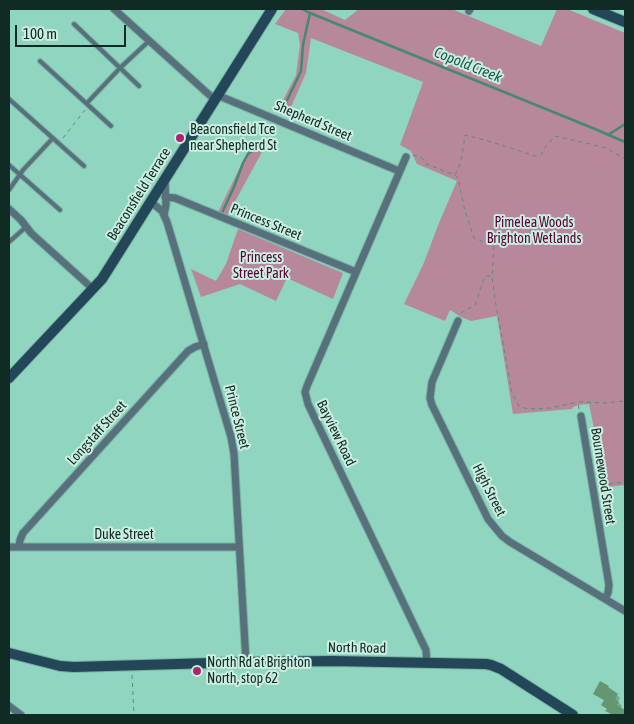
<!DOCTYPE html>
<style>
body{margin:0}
#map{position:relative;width:634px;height:724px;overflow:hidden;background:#90d5bf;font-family:"Asap Condensed",sans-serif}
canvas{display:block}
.frame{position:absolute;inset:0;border:10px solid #0f2b23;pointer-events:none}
.scale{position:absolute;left:15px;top:25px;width:111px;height:22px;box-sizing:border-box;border:2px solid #0f2b23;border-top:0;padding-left:6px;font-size:15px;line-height:18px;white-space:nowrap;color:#0f2b23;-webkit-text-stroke:4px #cceee2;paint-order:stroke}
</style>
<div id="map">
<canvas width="634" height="724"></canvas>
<div class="frame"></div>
<div class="scale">100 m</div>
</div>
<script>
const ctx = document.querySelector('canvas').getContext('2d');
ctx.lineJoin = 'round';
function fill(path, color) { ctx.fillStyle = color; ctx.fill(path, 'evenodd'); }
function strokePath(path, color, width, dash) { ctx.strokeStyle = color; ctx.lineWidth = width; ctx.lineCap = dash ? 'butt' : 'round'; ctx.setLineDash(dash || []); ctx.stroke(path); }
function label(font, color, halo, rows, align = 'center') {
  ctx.font = font + ' "Asap Condensed",sans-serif'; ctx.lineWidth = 4; ctx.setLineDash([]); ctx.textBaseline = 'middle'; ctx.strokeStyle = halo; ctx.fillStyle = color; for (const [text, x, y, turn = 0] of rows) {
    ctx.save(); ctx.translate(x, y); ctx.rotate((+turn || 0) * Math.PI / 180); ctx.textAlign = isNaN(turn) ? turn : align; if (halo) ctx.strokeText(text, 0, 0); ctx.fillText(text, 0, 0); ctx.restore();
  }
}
fill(new Path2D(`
 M286,9H321L345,20L359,9H455L454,10L541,46L557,9H567L625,33V485L606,487L589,404L578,405L573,407L572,409L513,414L497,316L471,321L461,317L450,310L445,321L404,304L423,265L439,223L457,181L417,164L411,151L400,145L423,82L311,38L306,73L288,114L278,110L296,75L300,45L298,33L275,24Z
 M251,145L263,150L226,218L217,214Z
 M238,229L343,273L333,299L287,278L276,301L240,284L201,297L191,269L216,281L226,264Z`), '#b7879b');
fill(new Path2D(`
 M608,687L620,698L618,702L622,706L620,708L625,711V715H613L610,713L605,701L595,694Z`), '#0003');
strokePath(new Path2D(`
 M302,9L310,13L595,129L625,142
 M281,113L301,71L303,45L310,13
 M608,135L625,124
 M221,215L234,187L243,163L248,154L257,148`), '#468874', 2.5);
fill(new Path2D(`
 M600,681L609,686L608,687L618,694L615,699L619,702L617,705L625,710V715H613L605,711L607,709L601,705L604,700L593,694Z`), '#659672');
const lane = new Path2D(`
 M74,24L139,86
 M40,61L111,126
 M9,99L84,166
 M87,103L121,67L149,41
 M9,165L60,210
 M9,190L23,170L53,138
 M9,242L26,227`);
const street = new Path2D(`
 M114,9L215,100
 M469,11L470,9
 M217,95L399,171
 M406,157L307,386L305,392L308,404L424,646L426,650L427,663
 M165,197L175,198L356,272
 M151,202L162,211L167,222L231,437L234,454L246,662
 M9,209L21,220L31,233L93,289
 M164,215L166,205L165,180
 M458,321L432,382L430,398L432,405L488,519L502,536L510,542L625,611
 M581,416L609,585L608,593L605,599
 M9,547H239
 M19,547L20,540L23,533L188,351L195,347L204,344
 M9,706L21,715`);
const secondary = new Path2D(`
 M593,9L625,22
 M9,378L102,279L272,9
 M9,653L60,666L74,667L246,662L332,661L486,664L491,665L501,669L573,715`);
strokePath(lane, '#76b3a0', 6);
strokePath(street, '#76b3a0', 9);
strokePath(secondary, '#76b3a0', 12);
strokePath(new Path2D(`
 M63,138L85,110
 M413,155L422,158L426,164L455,175C462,163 463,149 465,135L492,142L535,156L541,155L547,144L556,136L606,148L625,159
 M455,175L458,178L465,211L474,238L494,246L492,276L496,305L512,393L519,406L528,409L551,408L578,402
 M461,313L475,305L485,276H492
 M579,409L578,402H585L604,403L625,401
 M601,485L625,482
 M132,675L134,715`), '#598c7c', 1, [4, 4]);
strokePath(lane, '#586f7c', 4);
strokePath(street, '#586f7c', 7);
strokePath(secondary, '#234759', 10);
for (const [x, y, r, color] of [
 [180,138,5,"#ab266f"],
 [197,671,5,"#ab266f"]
]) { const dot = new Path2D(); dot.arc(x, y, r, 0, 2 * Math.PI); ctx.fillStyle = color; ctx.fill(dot); strokePath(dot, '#cceee2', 2); }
label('14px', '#0f2b23', '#cceee2', [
 ["Shepherd Street",313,121,23],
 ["Beaconsfield Terrace",139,194,-58],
 ["Princess Street",266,222,22],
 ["Prince Street",237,417,76],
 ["Longstaff Street",97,433,-48],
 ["Bayview Road",336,433,64],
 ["Bournewood Street",603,476,81],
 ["High Street",489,490,63],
 ["Duke Street",124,535],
 ["North Road",357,648,1]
]);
label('14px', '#0f2b23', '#cceee2', [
 ["Beaconsfield Tce",190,130],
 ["near Shepherd St",190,146],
 ["North Rd at Brighton",207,663],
 ["North, stop 62",207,679]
], 'left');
label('14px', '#550333', '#cceee2', [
 ["Pimelea Woods",534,223],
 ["Brighton Wetlands",534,239],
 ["Princess",261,258],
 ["Street Park",261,274]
]);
label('italic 15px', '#195b4a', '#cceee2', [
 ["Copold Creek",468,65,22]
]);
</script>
